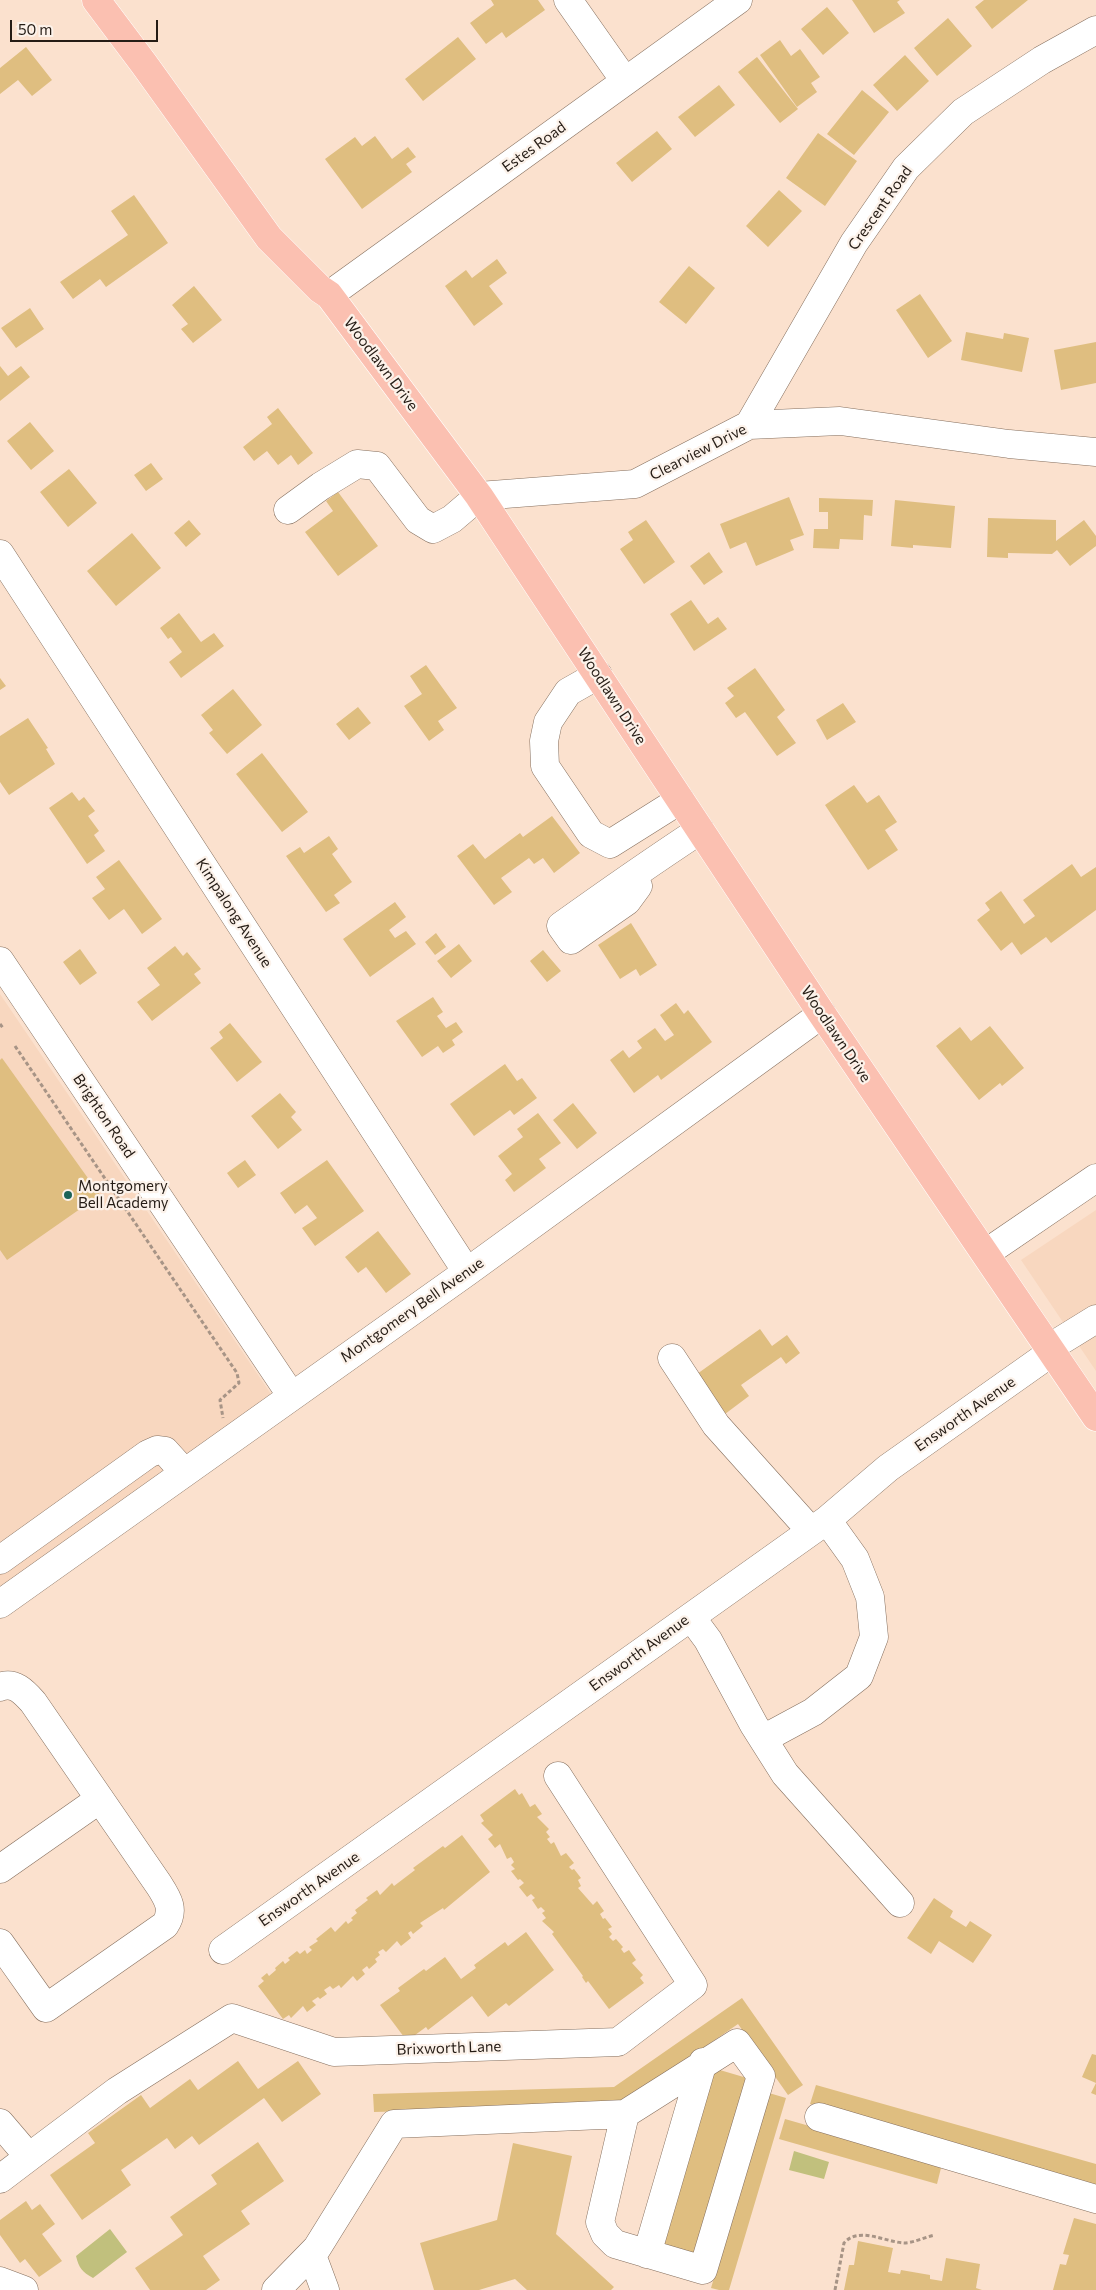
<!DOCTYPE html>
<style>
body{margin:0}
#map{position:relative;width:1096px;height:2290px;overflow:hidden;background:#fbe1ce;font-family:Commissioner,sans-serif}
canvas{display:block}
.scale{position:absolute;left:10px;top:20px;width:148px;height:22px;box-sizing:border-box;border:2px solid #251c15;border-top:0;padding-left:6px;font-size:15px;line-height:18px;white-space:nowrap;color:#251c15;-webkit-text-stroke:4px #fcf2ea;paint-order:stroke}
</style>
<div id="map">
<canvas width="1096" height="2290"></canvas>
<div class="scale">50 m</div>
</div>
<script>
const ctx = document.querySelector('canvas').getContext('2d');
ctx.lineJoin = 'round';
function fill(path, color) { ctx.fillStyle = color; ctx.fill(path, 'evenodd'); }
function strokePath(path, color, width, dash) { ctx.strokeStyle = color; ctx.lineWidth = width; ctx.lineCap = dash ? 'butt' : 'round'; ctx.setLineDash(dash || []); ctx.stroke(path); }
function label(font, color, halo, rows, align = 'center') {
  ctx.font = font + ' Commissioner,sans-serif'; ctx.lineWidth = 4.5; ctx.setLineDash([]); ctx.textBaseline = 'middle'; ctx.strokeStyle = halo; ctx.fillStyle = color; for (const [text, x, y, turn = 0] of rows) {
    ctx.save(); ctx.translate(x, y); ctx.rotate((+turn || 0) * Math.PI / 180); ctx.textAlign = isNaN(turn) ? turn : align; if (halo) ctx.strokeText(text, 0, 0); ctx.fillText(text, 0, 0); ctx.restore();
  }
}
fill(new Path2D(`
 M0,994L273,1397L0,1594Z
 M1096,1210V1371L1021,1260Z`), '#f8d7bf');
fill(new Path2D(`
 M794,2151L829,2162L824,2179L789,2170Z
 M110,2229L127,2252L93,2278C82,2272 79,2268 76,2256Z`), '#c1c07d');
fill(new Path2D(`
 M491,0H538L545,10L506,38L502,32L486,44L470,23L494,5Z
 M852,0H900L897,2L905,13L874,33Z
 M984,0H1028L992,29L975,7Z
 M827,7L849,33L823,55L801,29Z
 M948,18L972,46L937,76L914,48Z
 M458,37L476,59L423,101L405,79Z
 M780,40L791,56L800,49L820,77L811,83L817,92L797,107L760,55Z
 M26,47L52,80L32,96L18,80L0,94V68Z
 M905,55L929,81L897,111L873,85Z
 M757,57L798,109L780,123L738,72Z
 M719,85L735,105L695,137L678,117Z
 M862,90L889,112L854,155L827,134Z
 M657,131L672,149L632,182L616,163Z
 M818,133L857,161L825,206L786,178Z
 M375,136L392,159L408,147L416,157L406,164L412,172L362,209L325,159L355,137L362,146Z
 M779,190L802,211L768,247L746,226Z
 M134,195L168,243L106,287L100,279L73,299L60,282L128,235L111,211Z
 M497,259L507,273L489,286L503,304L474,326L445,286L466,270L472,278Z
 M689,266L715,288L686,324L659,302Z
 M194,286L222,320L193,343L181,329L188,324L172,305Z
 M920,294L952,341L928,358L896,310Z
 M30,308L44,329L16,348L1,328Z
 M966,332L1003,339L1004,333L1029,338L1022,372L961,360Z
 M1096,342V383L1061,390L1054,350Z
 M0,366L8,376L21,366L30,377L0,401Z
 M278,408L313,453L298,465L291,455L278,465L267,451L254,461L243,447L272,424L267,417Z
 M30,422L54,451L31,470L7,441Z
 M151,463L163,479L146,491L134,475Z
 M69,469L97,503L68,527L40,492Z
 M338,492L378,546L338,576L305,532L333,511L326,501Z
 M789,497L804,535L790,540L794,550L756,566L746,542L730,549L720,524Z
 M819,498L873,500L872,516L864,515L863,540L840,539L839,549L813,548L814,529H828V512H819Z
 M895,500L955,506L951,548L913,545V548L891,546Z
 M988,518L1056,520V541L1084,520L1096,536V546L1070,566L1057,550L1052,554L1008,553V558L987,557Z
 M189,520L201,534L186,547L174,533Z
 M646,520L675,562L644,584L620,549L633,540L628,532Z
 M132,533L161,568L116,606L87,571Z
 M709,552L723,572L704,585L690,566Z
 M691,600L708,624L718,617L727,629L694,651L670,614Z
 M179,613L201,642L214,633L224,646L181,678L169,662L182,652L171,637L168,639L160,628Z
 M426,665L457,708L438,721L444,730L429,741L404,706L422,694L410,676Z
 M755,668L785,710L777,717L796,743L777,756L745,712L736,718L725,703L734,696L727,688Z
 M0,678L6,686L0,690Z
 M233,689L262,725L227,754L209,733L213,730L201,715Z
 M843,703L856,722L827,740L816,720Z
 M358,707L371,723L349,740L336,724Z
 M28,718L48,748L46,749L55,764L9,795L0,782V736Z
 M262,753L308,812L282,832L236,774Z
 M854,785L867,803L879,795L897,822L885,830L898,850L868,870L825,805Z
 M72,792L79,801L84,797L95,811L88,816L99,831L94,835L105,851L87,864L49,808Z
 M552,816L580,853L554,873L543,858L534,864L529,858L501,878L512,892L494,905L457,856L473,844L485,859L520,833L523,837Z
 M329,836L338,849L332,854L352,882L334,895L340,903L326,912L286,856L300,847L304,853Z
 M119,860L162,919L142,934L124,909L109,920L92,898L105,889L96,877Z
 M1072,864L1081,877L1096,867V910L1051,943L1046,937L1021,955L1012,942L1001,951L977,920L990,910L985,903L1001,891L1024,924L1035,916L1023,900Z
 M395,902L406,917L389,930L395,938L406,931L416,944L370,977L343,939Z
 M631,923L657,965L640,976L636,969L620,979L598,945Z
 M436,933L446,947L435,955L425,942Z
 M459,944L472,961L451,978L437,961Z
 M175,946L183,956L187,952L201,969L194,974L201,983L152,1021L137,1002L160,985L147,968Z
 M80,949L97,973L80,985L63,962Z
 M543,950L561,971L547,982L530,961Z
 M433,997L443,1012L437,1016L446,1028L456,1022L463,1032L452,1040L455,1045L443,1053L438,1046L422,1057L396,1021Z
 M676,1003L684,1014L688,1010L712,1042L661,1080L658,1075L634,1093L610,1060L623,1050L629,1058L642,1048L637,1041L655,1028L665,1041L674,1035L660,1015Z
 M230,1023L262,1062L237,1082L210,1048L223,1038L219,1032Z
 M990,1026L1024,1068L1002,1086L1000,1083L979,1100L936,1046L960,1027L971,1041Z
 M2,1058L100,1195L7,1260L0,1250V1060Z
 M505,1064L517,1081L522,1078L537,1098L514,1115L510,1110L474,1136L450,1104Z
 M280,1093L296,1112L291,1117L302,1130L278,1149L251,1116Z
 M573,1103L597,1133L577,1149L553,1120Z
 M538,1113L561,1143L539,1159L546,1168L514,1192L505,1180L512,1174L498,1156L523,1137L517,1129Z
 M245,1160L256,1175L238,1188L227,1173Z
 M327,1160L364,1211L315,1246L302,1228L317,1218L307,1205L295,1214L280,1193Z
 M378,1231L411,1274L386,1293L366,1267L358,1273L345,1257Z
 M760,1329L772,1346L787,1335L800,1353L786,1364L781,1357L741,1385L749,1396L725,1414L697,1374Z
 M515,1789L519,1795L522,1793L530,1807L535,1804L542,1814L537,1817L549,1829L546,1832L550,1837L547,1839L551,1844L554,1842L561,1856L566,1853L574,1863L569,1867L572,1870L574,1869L581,1878L578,1880L581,1886L578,1888L593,1905L597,1901L604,1911L600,1914L603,1919L605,1918L612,1927L608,1929L612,1934L609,1937L613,1941L616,1939L623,1947L621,1949L624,1953L629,1950L636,1960L632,1963L643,1975L640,1978L644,1983L609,2009L588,1981L586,1983L582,1977L583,1976L552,1934L554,1932L542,1921L546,1918L542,1913L545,1911L541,1907L538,1909L532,1900L535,1898L531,1894L527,1897L519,1887L524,1883L520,1879L518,1880L511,1871L515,1869L511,1865L514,1862L511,1857L507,1859L500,1844L495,1848L488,1839L493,1835L481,1823L484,1821L480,1815Z
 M462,1835L490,1872L444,1910L443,1908L423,1921L420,1923L423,1926L413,1934L411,1931L408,1933L411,1938L401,1946L397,1941L386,1952L383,1949L378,1952L380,1955L375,1959L377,1962L369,1969L367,1966L362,1970L365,1974L357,1981L353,1976L341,1988L339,1985L333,1989L330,1986L324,1990L327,1994L320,1999L318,1997L312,2001L316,2005L307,2012L303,2006L291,2018L289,2015L283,2019L258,1986L264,1981L261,1978L267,1973L269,1976L276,1970L275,1968L283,1961L285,1964L290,1960L288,1958L297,1951L300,1954L305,1950L307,1954L312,1950L309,1947L318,1941L316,1939L331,1927L335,1932L346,1921L348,1924L353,1920L351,1918L357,1913L355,1910L368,1900L366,1898L377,1890L380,1895L392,1883L394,1886L415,1870L413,1868L443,1846L445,1848Z
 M934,1898L953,1911L950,1917L966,1927L970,1921L992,1935L973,1963L939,1941L931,1954L907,1938Z
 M526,1932L554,1970L509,2006L506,2003L488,2017L472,1996L428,2030L426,2027L407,2041L380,2005L400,1991L398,1988L424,1969L426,1971L445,1957L461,1979L476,1968L474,1965L505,1942L508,1946Z
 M742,1998L803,2085L788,2095L738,2024L621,2105L374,2112L373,2094L614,2087Z
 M1092,2054L1096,2055V2095L1091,2093L1096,2083L1082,2077Z
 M238,2061L258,2089L298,2061L321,2094L282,2122L264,2098L199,2145L192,2136L175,2149L167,2138L121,2170L131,2185L82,2220L50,2175L95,2143L88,2133L141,2095L150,2108L190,2079L198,2090Z
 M713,2068L747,2078L696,2257L662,2247Z
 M816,2085L1096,2164V2185L810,2104Z
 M769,2093L786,2098L729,2290H719L711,2288Z
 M785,2119L942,2164L937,2184L779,2139Z
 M258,2142L284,2181L241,2211L250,2224L203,2256L220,2280L206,2290H150L135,2268L183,2235L170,2217L217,2184L211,2175Z
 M513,2143L572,2156L556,2234L614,2287L611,2290H527L515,2279L479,2290H434L420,2243L497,2220Z
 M26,2201L32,2210L40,2204L55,2224L42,2234L62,2261L39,2277L25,2259L20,2263L0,2235V2220Z
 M1074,2218L1096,2224V2290H1053L1060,2264L1066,2265L1069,2255L1063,2254Z
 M858,2241L893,2248L888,2272L900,2274L901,2270L930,2275V2279L942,2281L946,2258L980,2264L976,2288L982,2290H844L849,2265H854Z`), '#dfbe80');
const minor = new Path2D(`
 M568,0L625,81
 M329,295L738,0
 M749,425L854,243L906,168L963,112L1042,60L1096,30
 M288,510L321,486L357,464L377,466L418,520L433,529L452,519L479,496L635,484L749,425L840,421L1009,444L1096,452
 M0,554L467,1272
 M598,675L568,692L548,722L544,741L545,766L591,834L610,844L680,800
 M632,876L638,886L627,901L571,940L561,926C607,893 653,861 700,830
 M0,961L291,1395
 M986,1253L1096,1178
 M1049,1348L1096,1319
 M672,1358L716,1425L811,1531
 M0,1560L148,1454L157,1450L165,1451L184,1472
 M0,1604L467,1272L822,1014
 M691,1617L708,1640L754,1725L785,1774L900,1903
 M0,1687C14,1681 24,1692 33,1702L159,1885C168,1899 175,1910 165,1925L46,2008L0,1943
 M763,1739L813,1712L859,1676L874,1637L870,1597L855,1559L827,1520
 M0,1869L100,1799
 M223,1950L827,1520L888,1468L1052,1352
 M819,2117L1096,2199
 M0,2123L29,2157L117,2091L232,2018L334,2052L618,2042L693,1985L558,1776
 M0,2179L29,2157
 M647,2254L703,2062
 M312,2255L325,2290
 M0,2281L24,2290
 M276,2290L317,2248L394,2124L625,2114L737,2043L761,2076L703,2270L615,2244L605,2234L600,2222L625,2114`);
const major = new Path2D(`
 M96,0L144,64L269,238L320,289L329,295L479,496L822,1014L1096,1417`);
strokePath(minor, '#856f5e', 29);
strokePath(major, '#fff', 29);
strokePath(new Path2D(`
 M0,1024L3,1028
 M15,1046L237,1373L239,1383L220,1400L223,1418
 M835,2290L844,2243C859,2226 885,2242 904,2243C913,2243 925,2237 935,2235`), '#a79486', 3, [4, 2.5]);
strokePath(minor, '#fff', 28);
strokePath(major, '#fbc0b1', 28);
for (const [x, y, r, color] of [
 [68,1195,5,"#1c6458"]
]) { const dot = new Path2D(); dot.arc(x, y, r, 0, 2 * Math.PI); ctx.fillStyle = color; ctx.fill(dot); strokePath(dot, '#fcf2ea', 2); }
label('15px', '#251c15', '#fcf2ea', [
 ["Estes Road",534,147,-36],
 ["Crescent Road",880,208,-55],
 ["Woodlawn Drive",381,364,53],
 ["Clearview Drive",698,452,-27],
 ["Woodlawn Drive",612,696,57],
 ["Kimpalong Avenue",234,913,57],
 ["Woodlawn Drive",836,1034,56],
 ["Brighton Road",104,1116,56],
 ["Montgomery Bell Avenue",412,1310,-35],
 ["Ensworth Avenue",965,1414,-35],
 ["Ensworth Avenue",639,1653,-36],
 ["Ensworth Avenue",309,1889,-35],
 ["Brixworth Lane",449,2048,-2]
]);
label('15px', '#251c15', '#fcf2ea', [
 ["Montgomery",78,1186],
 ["Bell Academy",78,1203]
], 'left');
</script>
